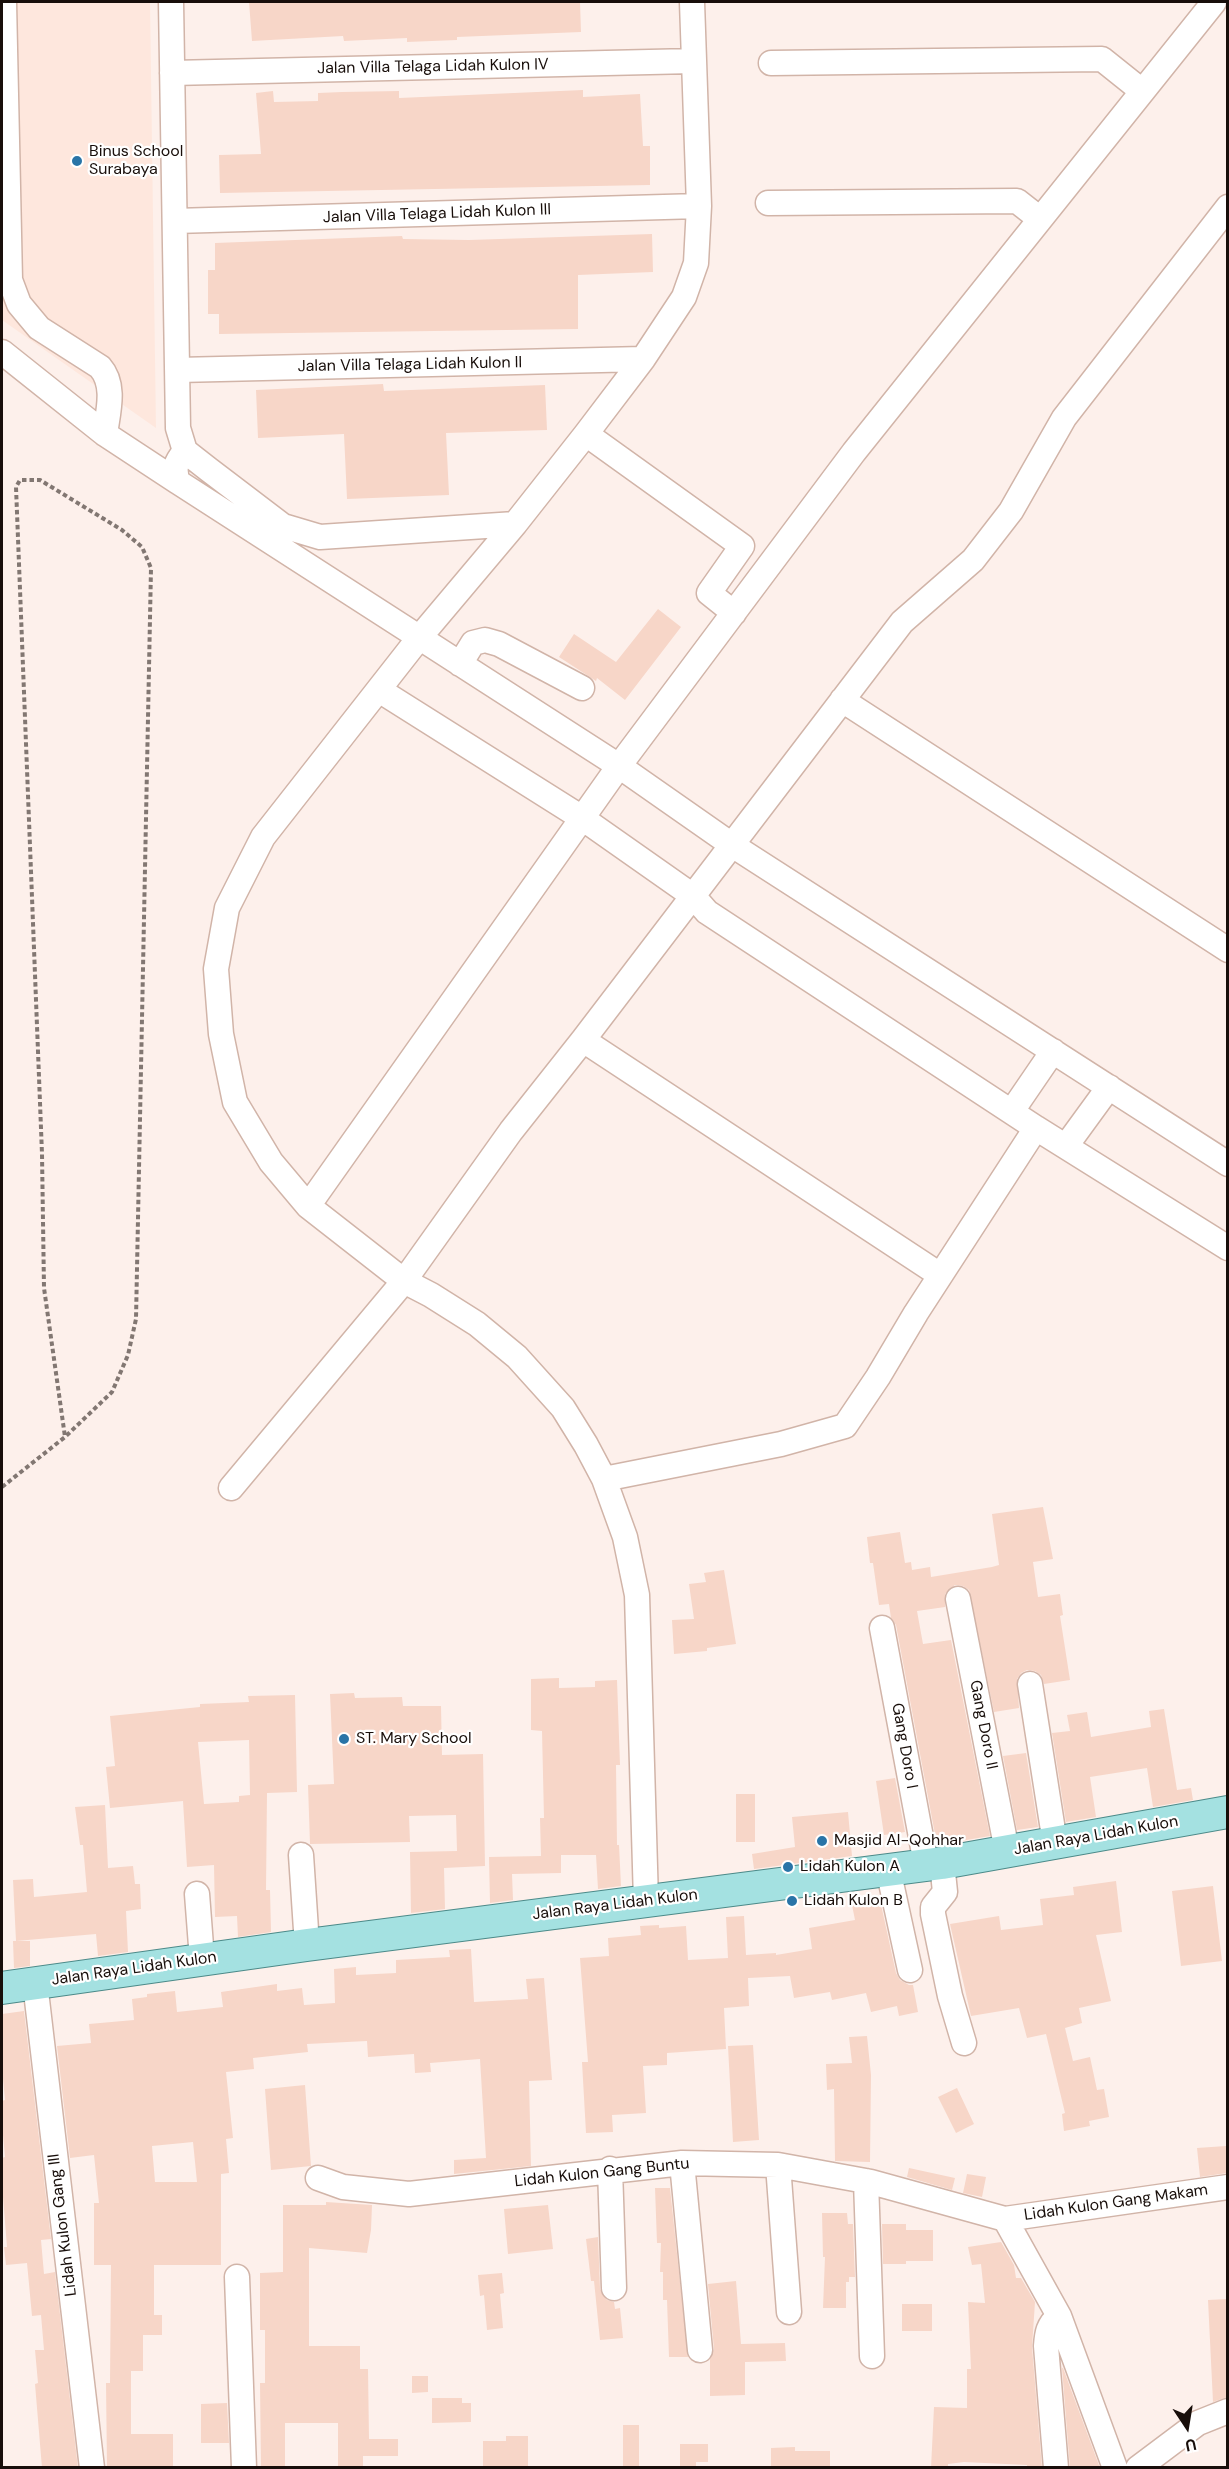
<!DOCTYPE html>
<style>
body{margin:0}
#map{position:relative;width:1229px;height:2469px;overflow:hidden;background:#fdf0eb;font-family:"DM Sans",sans-serif}
canvas{display:block}
.frame{position:absolute;inset:0;border:3px solid #180e0a;pointer-events:none}
.north{position:absolute;left:1157px;top:2397px;width:60px;height:60px;-webkit-text-stroke:4px #fff;paint-order:stroke;rotate:168deg;font-size:16px;font-weight:700;line-height:24px;text-align:center;color:#180e0a}
.north::after{content:'';display:block;margin:auto;width:21px;height:27px;background:#180e0a;clip-path:polygon(50% 0,100% 100%,50% 72%,0 100%)}
</style>
<div id="map">
<canvas width="1229" height="2469"></canvas>
<div class="frame"></div>
<div class="north">U</div>
</div>
<script>
const ctx = document.querySelector('canvas').getContext('2d');
ctx.lineJoin = 'round';
function fill(path, color) { ctx.fillStyle = color; ctx.fill(path, 'evenodd'); }
function strokePath(path, color, width, dash) { ctx.strokeStyle = color; ctx.lineWidth = width; ctx.lineCap = dash ? 'butt' : 'round'; ctx.setLineDash(dash || []); ctx.stroke(path); }
function label(font, color, halo, rows, align = 'center') {
  ctx.font = font + ' "DM Sans",sans-serif'; ctx.lineWidth = 4.5; ctx.setLineDash([]); ctx.textBaseline = 'middle'; ctx.strokeStyle = halo; ctx.fillStyle = color; for (const [text, x, y, turn = 0] of rows) {
    ctx.save(); ctx.translate(x, y); ctx.rotate((+turn || 0) * Math.PI / 180); ctx.textAlign = isNaN(turn) ? turn : align; if (halo) ctx.strokeText(text, 0, 0); ctx.fillText(text, 0, 0); ctx.restore();
  }
}
fill(new Path2D(`
 M2,2H150L156,428L2,320Z`), '#fee7dd');
fill(new Path2D(`
 M249,2H580L581,32L457,37V40L407,42V38L344,41L343,36L252,41Z
 M583,90V97L640,94L643,146H650V185L220,193L219,155L261,154L256,93L273,91L274,102L318,101V93L342,92L399,91V98Z
 M652,234L653,272L578,275V329L219,334V314H208V270H215V243L402,236L403,239L469,240Z
 M383,384L384,391L545,385L547,430L446,433L449,495L347,499L344,434L258,438L256,390Z
 M658,609L681,627L625,700L597,678L596,681L559,657L574,634L616,662Z
 M1043,1507L1053,1559L1033,1562L1038,1597L1060,1594L1063,1615L1060,1616L1070,1680L1044,1684L1041,1675L1035,1671L1027,1670L1021,1673L1017,1679L1019,1708L994,1712L969,1590L963,1586L955,1585L945,1594V1607L917,1611L923,1644L951,1640L990,1836L937,1845L896,1625L891,1618L889,1604L879,1605L873,1563H870L867,1537L900,1532L905,1563L911,1562L912,1570L930,1567L931,1577L992,1567L999,1565L992,1514Z
 M724,1570L736,1644L707,1648V1651L674,1654L672,1620L694,1619L689,1584L706,1582L704,1573Z
 M559,1678V1688L595,1687V1681L617,1680L620,1765H616L617,1845H619L621,1886L598,1889L596,1855H561V1873L512,1874L513,1900L490,1903L489,1857L541,1856L540,1818H544L542,1731L531,1730V1679Z
 M354,1693L355,1698L402,1697L403,1706H441L442,1755L483,1754L485,1866L444,1868L445,1909L411,1913L410,1852L457,1851L456,1815L409,1816L410,1842L310,1844L308,1785L334,1784L330,1694Z
 M295,1695L297,1792L267,1793L266,1890H270L271,1932L238,1937L237,1916L215,1917L214,1865L187,1867L183,1801L110,1808L106,1767L115,1766L110,1716L200,1707V1704L249,1702L248,1696ZM249,1740L250,1795L239,1796V1802L204,1804L198,1742Z
 M1164,1709L1177,1790L1191,1788L1193,1800L1153,1807L1147,1768L1090,1777L1096,1817L1066,1822L1052,1733L1070,1731L1067,1715L1087,1712L1091,1737L1151,1727L1149,1711Z
 M1026,1753L1038,1827L1017,1830L1003,1756Z
 M895,1778L905,1832L884,1835L876,1781Z
 M736,1794H755V1842H736Z
 M105,1805L108,1868L133,1866L135,1884H140L141,1909L126,1911L128,1952L98,1956L96,1934L16,1941L13,1880L33,1879L34,1897L87,1892L83,1845H80L75,1807Z
 M848,1812L852,1856L754,1869L752,1854L795,1847L792,1817Z
 M1116,1881L1122,1932L1096,1935L1111,2001L1079,2008L1082,2023L1065,2028L1073,2061L1090,2057L1097,2090L1104,2089L1109,2117L1089,2121L1090,2126L1064,2131L1062,2114L1065,2113L1046,2034L1027,2038L1019,2008L971,2016L950,1924L999,1916L1001,1930L1043,1925L1040,1899L1074,1895L1073,1887Z
 M1213,1886L1222,1961L1181,1966L1172,1891Z
 M880,1900L896,1973L900,1980L909,1985H913L918,2012L899,2016L897,2006L871,2012L866,1993L832,2000L830,1992L794,1998L790,1976L748,1978L749,2006L724,2008L726,2049L667,2053V2065L643,2066L646,2113L612,2115L613,2132L586,2133L582,2062H588L580,1958L609,1956L608,1938L641,1935L640,1926L659,1925V1928L686,1926L688,1960L728,1958L726,1917L744,1916L746,1955L776,1953V1955L812,1949L809,1928L855,1920L852,1905Z
 M13,1941H30V1966L14,1968Z
 M471,1949L474,2002L528,1999L526,1979L544,1978L552,2080L529,2081L531,2166L454,2174V2160L486,2158L480,2059L430,2063L431,2072L415,2073L414,2054L368,2057L367,2041L307,2044L308,2052L253,2058L254,2069L226,2072L233,2138L226,2139L229,2173L221,2174V2265H154V2315H162V2335H143V2371H131V2434H173V2468H107L106,2383H110L111,2265H94V2203H99L94,2155L70,2158L57,2046L91,2043L89,2024L134,2020L132,1999L147,1997V1994L175,1991L177,2012L223,2007L221,1992L277,1984V1991L302,1988L304,2005L335,2003L334,1969L356,1967V1975L396,1973V1960L450,1957L449,1950ZM193,2142L197,2182H155L152,2146Z
 M24,2011L51,2239L41,2240L44,2274L55,2272L78,2468H42L35,2384L38,2383L35,2350H44L41,2315L32,2316L27,2263L6,2265L4,2247H7L2,2184V2158L5,2157L2,2124V2101L5,2100L2,2068V2014Z
 M867,2036L871,2075L870,2162L835,2161L834,2089L827,2090L826,2064L852,2063L849,2037Z
 M753,2045L759,2140L733,2142L728,2046Z
 M305,2085L311,2166L271,2170L265,2089Z
 M957,2088L974,2124L956,2133L938,2097Z
 M1226,2146L1227,2173L1200,2177L1197,2148Z
 M909,2168L955,2178L952,2190L907,2177Z
 M967,2174L986,2177L982,2197L963,2193Z
 M655,2188H670L688,2357H669L667,2300H663V2272H660L661,2243H657Z
 M326,2202L372,2205L371,2230L367,2253L309,2248V2346H360V2369H368L369,2439H398V2456H363V2468H338V2423H285V2468H261L260,2383H265V2330H260V2273L283,2272V2205H326Z
 M548,2205L553,2249L508,2254L504,2209Z
 M822,2213H847L848,2224H853L855,2277H849V2282H846V2308H823L825,2257H823Z
 M882,2224H906V2230H933V2261H906V2264H883Z
 M598,2237L600,2289L607,2300L614,2302L615,2309L620,2308L623,2338L600,2340L594,2281H591L586,2239Z
 M1001,2242L1014,2265L1016,2278H1021L1035,2302L1032,2347L1042,2468H1027V2465L964,2462L948,2464V2468H931L934,2407L967,2408V2369H971L968,2302L985,2303L981,2264L972,2265L968,2247Z
 M502,2273L504,2293L500,2294L503,2328L487,2330L484,2295L480,2296L478,2275Z
 M736,2281L741,2344L785,2343L786,2361L745,2362V2395L710,2396V2359L714,2349L708,2284Z
 M1227,2299V2397L1213,2402L1208,2300Z
 M902,2304H932V2331H902Z
 M1062,2368H1063L1100,2468H1070Z
 M412,2376H428V2392L412,2393Z
 M432,2398H462V2403H471V2422L432,2423Z
 M227,2403L229,2443H201V2404Z
 M623,2425H639V2468H623Z
 M506,2436H528V2468H483V2441H506Z
 M680,2444H708V2462H696V2468H680Z
 M795,2447V2451H830V2468H771V2448Z`), '#f7d6c8');
const minor = new Path2D(`
 M4,2L10,280L19,304L39,328L100,367C116,385 108,412 105,434
 M171,2L178,428L185,451L208,469L283,526L320,537L515,524
 M771,63L1102,59L1142,91
 M172,73L693,61
 M768,203L1017,201L1040,219
 M175,221L699,206
 M2,352L105,434L178,482
 M178,370L643,359
 M586,434L742,546L709,593L734,613
 M185,451C176,462 173,468 178,482L619,766L732,845L1228,1164
 M460,664L473,643L485,640L499,644L582,688
 M379,690L582,818L693,896L707,912L1036,1128L1228,1248
 M842,700L1228,950
 M583,1040L940,1275
 M1012,1111L1053,1051
 M1066,1146L1109,1087
 M308,1206L619,766L854,452L1214,2
 M604,1479L781,1444L845,1426L878,1377L916,1313L1036,1128
 M231,1488L404,1281L511,1131L583,1040L902,622L973,560L1011,511L1064,418L1228,207
 M958,1599L1007,1851
 M882,1628L926,1864
 M1030,1684L1055,1843
 M301,1855L307,1945
 M942,1863L945,1892L933,1907V1914L950,1996L964,2043
 M888,1869L910,1970
 M197,1894L202,1959
 M646,1901L637,1595L625,1537L604,1479L586,1445L563,1408L517,1357L477,1324L431,1295L404,1281L308,1206L271,1162L235,1102L221,1034L216,969L227,908L263,837L419,638L515,524L586,434L643,359L684,297L696,263L699,206L692,2
 M35,1983L92,2468
 M682,2163L700,2350
 M778,2165L789,2312
 M610,2169L614,2288
 M318,2178L343,2187L409,2194L682,2163L778,2165L871,2182L1005,2219L1228,2187
 M866,2181L872,2356
 M1005,2219L1059,2316L1115,2468
 M237,2277L244,2468
 M1056,2468L1046,2346C1047,2333 1048,2325 1059,2316
 M1138,2468L1198,2423L1228,2411`);
const major = new Path2D(`
 M2,1988L307,1945L942,1863L1228,1812`);
strokePath(minor, '#d1b4a8', 27);
strokePath(major, '#4c8a89', 34);
strokePath(new Path2D(`
 M2,1487L65,1437L112,1392L128,1355L136,1319L151,568L142,547L122,530L40,480H20L16,487L42,1154L44,1288L65,1437`), '#827772', 4, [4.5, 3]);
strokePath(minor, '#fff', 24);
strokePath(major, '#a4e1e1', 32);
for (const [x, y, r, color] of [
 [77,161,6,"#2974a7"],
 [344,1739,6,"#2974a7"],
 [822,1841,6,"#2974a7"],
 [788,1867,6,"#2974a7"],
 [792,1901,6,"#2974a7"]
]) { const dot = new Path2D(); dot.arc(x, y, r, 0, 2 * Math.PI); ctx.fillStyle = color; ctx.fill(dot); strokePath(dot, '#fff', 2); }
label('16px', '#180e0a', '#fff', [
 ["Jalan Villa Telaga Lidah Kulon IV",433,67,-1],
 ["Jalan Villa Telaga Lidah Kulon III",437,214,-2],
 ["Jalan Villa Telaga Lidah Kulon II",410,365,-1],
 ["Gang Doro II",983,1725,79],
 ["Gang Doro I",904,1746,80],
 ["Jalan Raya Lidah Kulon",1096,1836,-10],
 ["Jalan Raya Lidah Kulon",615,1905,-7],
 ["Jalan Raya Lidah Kulon",134,1969,-8],
 ["Lidah Kulon Gang Buntu",602,2173,-6],
 ["Lidah Kulon Gang Makam",1116,2203,-8],
 ["Lidah Kulon Gang III",63,2225,-97]
]);
label('16px', '#180e0a', '#fff', [
 ["Binus School",89,152],
 ["Surabaya",89,170],
 ["ST. Mary School",356,1739],
 ["Masjid Al-Qohhar",834,1841],
 ["Lidah Kulon A",800,1867],
 ["Lidah Kulon B",804,1901]
], 'left');
</script>
